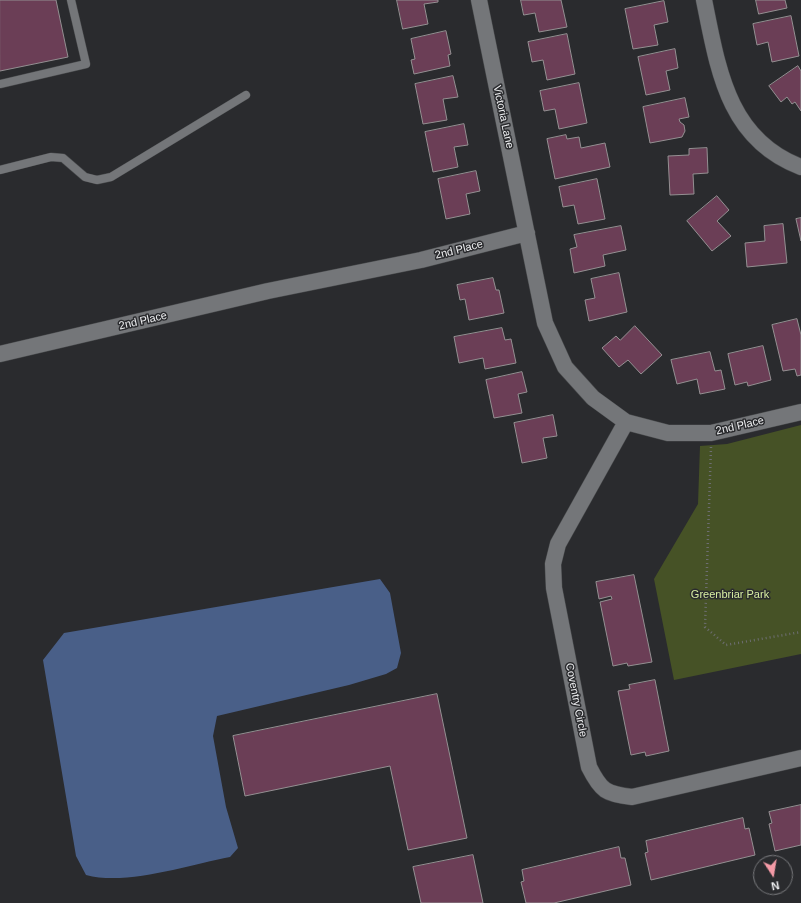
<!DOCTYPE html>
<style>
body{margin:0}
#map{position:relative;width:801px;height:903px;overflow:hidden;background:#2a2b2e;font-family:Helvetica,sans-serif}
canvas{display:block}
.north{position:absolute;left:753px;top:855px;width:40px;height:40px;box-sizing:border-box;background:#2a2b2e;border:1px solid #78797c;border-radius:50%;rotate:168deg;font-size:11px;font-weight:700;line-height:16px;text-align:center;color:#eeeff1}
.north::after{content:'';display:block;margin:auto;width:14px;height:18px;background:#f49aa6;clip-path:polygon(50% 0,100% 100%,50% 72%,0 100%)}
</style>
<div id="map">
<canvas width="801" height="903"></canvas>
<div class="north">N</div>
</div>
<script>
const ctx = document.querySelector('canvas').getContext('2d');
ctx.lineJoin = 'round';
function fill(path, color) { ctx.fillStyle = color; ctx.fill(path, 'evenodd'); }
function strokePath(path, color, width, dash) { ctx.strokeStyle = color; ctx.lineWidth = width; ctx.lineCap = dash ? 'butt' : 'round'; ctx.setLineDash(dash || []); ctx.stroke(path); }
function label(font, color, halo, rows, align = 'center') {
  ctx.font = font + ' Helvetica,sans-serif'; ctx.lineWidth = 3; ctx.setLineDash([]); ctx.textBaseline = 'middle'; ctx.strokeStyle = halo; ctx.fillStyle = color; for (const [text, x, y, turn = 0] of rows) {
    ctx.save(); ctx.translate(x, y); ctx.rotate((+turn || 0) * Math.PI / 180); ctx.textAlign = isNaN(turn) ? turn : align; if (halo) ctx.strokeText(text, 0, 0); ctx.fillText(text, 0, 0); ctx.restore();
  }
}
fill(new Path2D(`
 M801,425V654L674,680L654,579L698,504L700,446L727,444Z`), '#465226');
fill(new Path2D(`
 M380,579L390,593L401,653L397,668L386,674L349,685L217,716L213,736L226,807L238,848L230,857C188,865 127,886 86,875L76,856L43,660L64,633Z`), '#495f88');
const building = new Path2D(`
 M0,0H56L68,57L0,71Z
 M397,0H438V2L424,4L428,24L403,29Z
 M521,0H561L567,27L539,32L535,13L524,15Z
 M756,0H785L787,8L759,14Z
 M664,1L668,22L654,25L658,45L633,49L625,9Z
 M791,16L799,56L772,62L768,42L757,45L753,24Z
 M446,31L451,54L448,55L450,66L414,74L411,60L415,59L411,39Z
 M567,34L575,74L547,80L543,60L532,62L528,42Z
 M675,49L678,68L666,71L670,90L646,95L638,57Z
 M798,66L801,71V111L795,102L792,104L787,97L781,102L769,86Z
 M453,76L458,97L443,99L447,120L423,124L415,84Z
 M579,83L587,123L559,129L555,109L544,111L540,91Z
 M685,98L689,117L679,119L680,122L684,125L685,131L682,137L650,143L643,107Z
 M464,124L468,145L454,147L458,167L433,172L425,132Z
 M566,135L567,139L579,137L581,148L605,143L610,167L555,179L547,139Z
 M707,148L708,173L693,174L694,194L670,195L668,156L689,155V149Z
 M476,171L480,191L466,194L470,214L446,219L438,179Z
 M597,179L605,219L578,224L574,205L563,207L559,187Z
 M717,196L729,210L717,221L731,236L712,251L687,221Z
 M801,218V241L796,219Z
 M783,224L787,263L747,267L745,243L765,241L764,226Z
 M621,226L626,250L603,255L605,266L574,273L570,249L577,247L574,235Z
 M619,273L627,312L589,321L585,300L595,298L591,279Z
 M493,278L496,290H499L504,313L469,320L465,299L460,300L457,285Z
 M797,319L801,335V375L797,376L795,369L783,371L772,325Z
 M635,326L662,355L641,374L628,360L619,367L602,348L616,336L620,340Z
 M502,328L505,340L511,339L516,363L485,369L483,358L459,363L454,337Z
 M763,346L771,380L748,386L747,382L735,385L728,354Z
 M710,352L715,371L721,370L725,389L700,394L697,379L677,384L671,360Z
 M522,372L527,392L518,394L522,413L494,418L486,380Z
 M553,415L557,436L543,438L547,458L522,463L514,423Z
 M634,575L652,662L628,666L627,663L613,666L600,602L612,599L611,596L599,599L596,582Z
 M655,680L669,751L646,756L645,752L631,755L618,691L630,689L629,685Z
 M437,694L467,838L408,850L390,766L245,796L233,736Z
 M801,805V845L775,851L769,824L772,823L769,812Z
 M743,818L745,829L749,828L755,855L651,880L645,853L648,852L646,841Z
 M619,847L621,858H625L631,885L554,903H526L521,882L524,881L522,870Z
 M473,855L483,903H421L413,867Z`);
fill(building, '#6b3e56');
strokePath(building, '#949092', 1);
const service = new Path2D(`
 M0,84L86,64L71,0
 M0,170L51,157L63,158L85,177L97,180L111,177L246,95`);
const minor = new Path2D(`
 M479,0L545,323L565,367L593,398L626,422L668,433H711L801,412
 M704,0C718,68 727,139 801,167
 M0,354L268,291L421,260L527,233
 M626,422L558,544L553,564L554,588L589,767C601,791 606,794 632,797L801,758`);
strokePath(service, '#47494b', 9);
strokePath(minor, '#47494b', 17);
strokePath(new Path2D(`
 M711,447L705,627L726,645L801,632`), '#6d6e71', 2.5, [1, 3]);
strokePath(service, '#747679', 8);
strokePath(minor, '#747679', 16);
label('11px', '#eeeff1', '#2a2b2e', [
 ["Victoria Lane",503,117,78],
 ["2nd Place",459,250,-14],
 ["2nd Place",143,321,-13],
 ["2nd Place",740,426,-13],
 ["Coventry Circle",576,700,79]
]);
label('11px', '#d7eda1', '#2a2b2e', [
 ["Greenbriar Park",730,595]
]);
</script>
